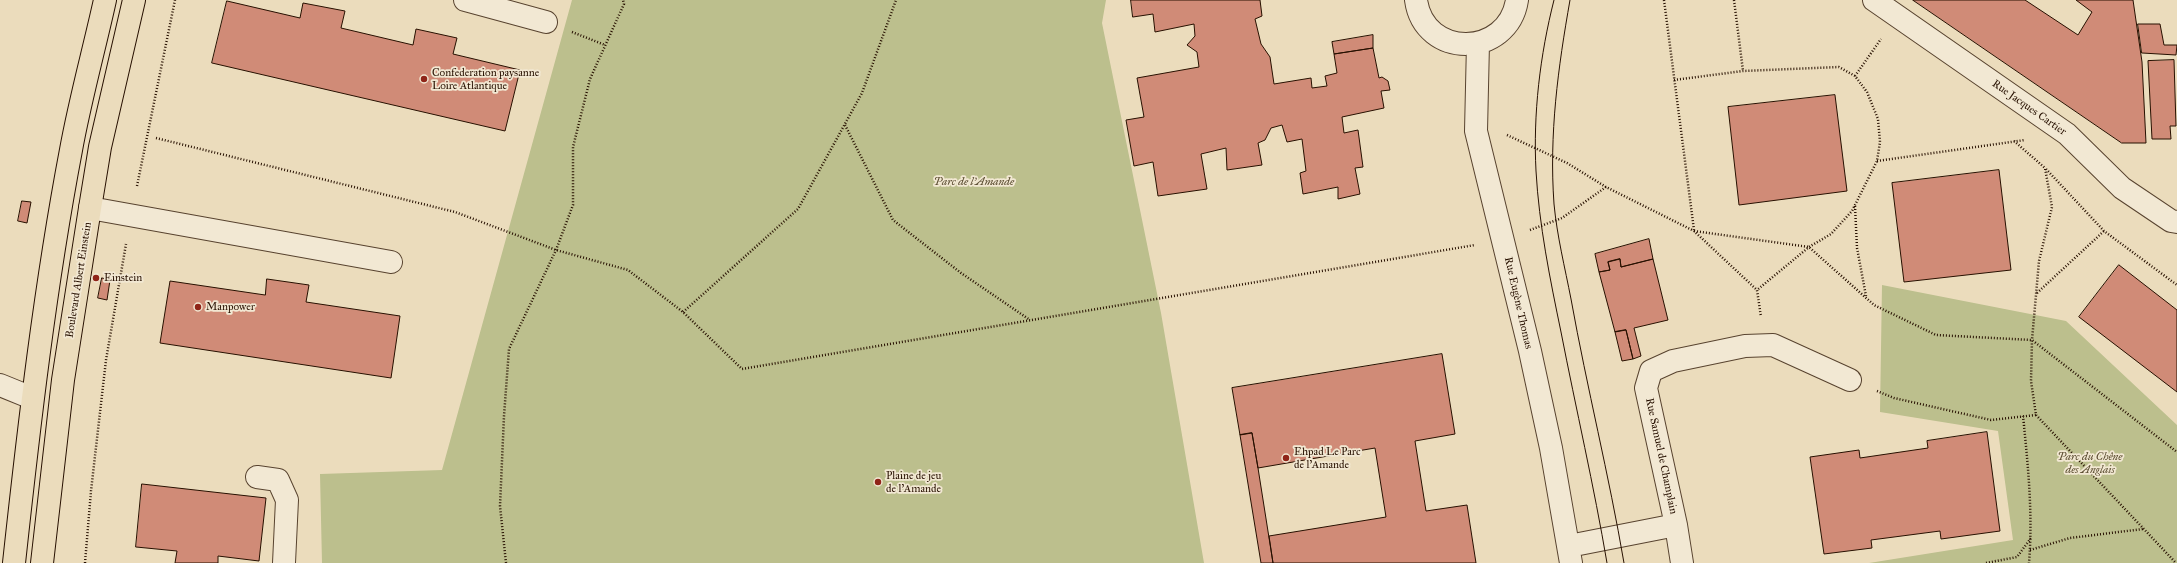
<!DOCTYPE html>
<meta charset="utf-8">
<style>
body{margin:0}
canvas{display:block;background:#ebdcbc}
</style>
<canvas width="2177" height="563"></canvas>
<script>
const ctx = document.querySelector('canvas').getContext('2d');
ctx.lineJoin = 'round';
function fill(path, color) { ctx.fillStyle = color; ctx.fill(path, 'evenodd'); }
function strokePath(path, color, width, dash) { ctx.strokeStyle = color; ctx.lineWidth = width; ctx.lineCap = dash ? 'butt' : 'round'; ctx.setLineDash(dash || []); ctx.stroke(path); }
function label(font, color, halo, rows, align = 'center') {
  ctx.font = font + ' "IM FELL Great Primer",serif'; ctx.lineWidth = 3.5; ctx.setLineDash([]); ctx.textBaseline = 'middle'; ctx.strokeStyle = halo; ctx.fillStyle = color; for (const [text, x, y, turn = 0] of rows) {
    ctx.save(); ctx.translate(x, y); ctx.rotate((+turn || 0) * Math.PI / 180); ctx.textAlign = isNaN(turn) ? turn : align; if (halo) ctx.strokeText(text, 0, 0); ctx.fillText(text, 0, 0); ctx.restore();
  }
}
fill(new Path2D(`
 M572,0H1106L1102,23L1161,313L1204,563H322L320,474L442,470Z
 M1882,285L2066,321L2177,425V563H1869L2013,540L1998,431L1880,412Z`), '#bcbf8d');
const building = new Path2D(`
 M1131,0H1260L1262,16L1255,19L1261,44L1270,57L1274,84L1311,78L1312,88L1327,86L1325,76L1337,73L1334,54L1373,48L1379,78L1382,77L1388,81L1390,90L1381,91L1384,108L1342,117L1344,133L1358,130L1363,167L1355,168L1360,194L1338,199V187L1303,194L1300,173L1306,171L1302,139L1287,142L1282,125L1271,128L1265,140L1258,143L1262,165L1227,170L1226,148L1201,154L1207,189L1158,196L1153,162L1134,166L1126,120L1144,117L1137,78L1199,67L1197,52L1187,45L1195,36L1194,24L1155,32L1153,14L1133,17Z
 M1913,0H2025L2078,35L2092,12L2076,0H2133L2142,62L2146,143H2122Z
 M227,1L300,18L303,3L345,11L341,28L413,45L416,29L457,38L453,54L520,70L505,131L212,63Z
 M2138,24H2160L2164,45H2177L2176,55L2142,53Z
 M1373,35V48L1334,54L1332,42Z
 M2174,60L2176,126H2170L2171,139H2152L2148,61Z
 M1835,95L1847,191L1739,205L1728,107Z
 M1999,170L2011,270L1904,282L1892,183Z
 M22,201L31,202L27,223L18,221Z
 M1649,239L1653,259L1621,267L1620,259L1608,262L1610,270L1599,272L1595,254Z
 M1620,259L1621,267L1653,259L1668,320L1634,328L1641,356L1633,359L1626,330L1615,332L1599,272L1610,270L1608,262Z
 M2119,265L2177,310V392L2079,317Z
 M102,278L110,280L107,300L98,298Z
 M267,279L309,285L306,302L400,316L391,378L160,343L170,281L265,295Z
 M1626,330L1633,359L1622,361L1615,332Z
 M1442,354L1455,434L1415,441L1426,511L1467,505L1476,563H1273L1269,536L1386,517L1375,448L1258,468L1252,433L1240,435L1232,388Z
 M1987,432L2000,531L1941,539L1940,531L1871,540L1872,548L1824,554L1810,457L1859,450L1860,458L1928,448L1927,441Z
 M1252,433L1258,468L1273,563H1261L1240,435Z
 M142,484L266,498L259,561L218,556V563H175L177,551L136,547Z`);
fill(building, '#d08b77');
strokePath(building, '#271000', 1);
const minor = new Path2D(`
 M465,0L546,22
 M1416,0C1424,59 1508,58 1517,0
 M1874,0L2067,134L2122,188L2171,221L2177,222
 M1478,43L1476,131L1530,351L1551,448L1571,563
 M90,208L391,262
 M0,385L32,398
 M257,477L278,480L287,500L284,563
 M1569,546L1676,525
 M1682,563L1676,525L1646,388L1651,371L1673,361L1745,346L1773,345L1850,380`);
const major = new Path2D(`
 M14,563C29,425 45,287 71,150C80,100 94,50 105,0
 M42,563L63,380L90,208L100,147L134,0`);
strokePath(minor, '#58432f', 24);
strokePath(major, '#271000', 24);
strokePath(new Path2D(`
 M1664,0L1694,230
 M1734,0L1743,71
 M572,32L605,45
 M1855,76L1881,39
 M1674,80L1743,71L1839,67L1855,76L1867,92L1878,119L1880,142L1877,161L1852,211L1831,234L1809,247L1757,290
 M845,125L893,220L961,273L1030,320
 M1507,135L1567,163L1606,187L1694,231L1757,290L1761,317
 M156,138L455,212L556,250L628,270L683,312L742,369L1475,245
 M2014,141L2045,168L2052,207L2039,261L2032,340L2031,381L2036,415L2176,563
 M1877,161L2025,140
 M2046,169L2104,231L2177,285
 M137,186L175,0
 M1855,206L1857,248L1866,296
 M1530,230L1562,218L1606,187
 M1694,231L1809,247L1874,305L1936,335L2032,340L2177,452
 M2037,293L2104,231
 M683,312L798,209L862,93L896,0
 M1877,391L1894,398L1991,420L2036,415
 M2023,416C2028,465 2033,514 2029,563
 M2030,550L2070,538L2143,529
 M85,563L91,491L106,360L126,244
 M506,563L500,506L504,416L509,349L556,250L573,205V147L590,79L624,4L623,0
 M1986,563L2017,557L2031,538`), '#271000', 2.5, [1, 2]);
strokePath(minor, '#f2e8d3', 22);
strokePath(major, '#ebdcbc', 22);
strokePath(new Path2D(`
 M1554,0C1540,55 1533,114 1536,171C1539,225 1550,279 1561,332C1576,409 1594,486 1607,563
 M1570,0C1558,68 1549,134 1554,204C1557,236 1565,268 1571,299C1587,388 1609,475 1624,563`), '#271000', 1);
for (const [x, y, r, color] of [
 [424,79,4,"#8f2418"],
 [96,278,4,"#8f2418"],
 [198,307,4,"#8f2418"],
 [1286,458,4,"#8f2418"],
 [878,482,4,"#8f2418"]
]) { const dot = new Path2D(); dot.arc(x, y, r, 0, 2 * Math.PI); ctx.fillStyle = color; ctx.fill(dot); strokePath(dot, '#f2e8d3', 1.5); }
label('11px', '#271000', '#f2e8d3', [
 ["Confederation paysanne",432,73],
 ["Loire Atlantique",432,86],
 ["Einstein",104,278],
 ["Manpower",206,307],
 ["Ehpad Le Parc",1294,452],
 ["de l'Amande",1294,465],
 ["Plaine de jeu",886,476],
 ["de l'Amande",886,489]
], 'left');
label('11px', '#271000', '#f2e8d3', [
 ["Rue Jacques Cartier",2029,108,35],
 ["Boulevard Albert Einstein",79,280,-81],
 ["Rue Eugène Thomas",1518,303,77],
 ["Rue Samuel de Champlain",1661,456,78]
]);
label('italic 11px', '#5b4d31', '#f2e8d3', [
 ["Parc de l'Amande",974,182],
 ["Parc du Chêne",2090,457],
 ["des Anglais",2090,470]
]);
</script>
